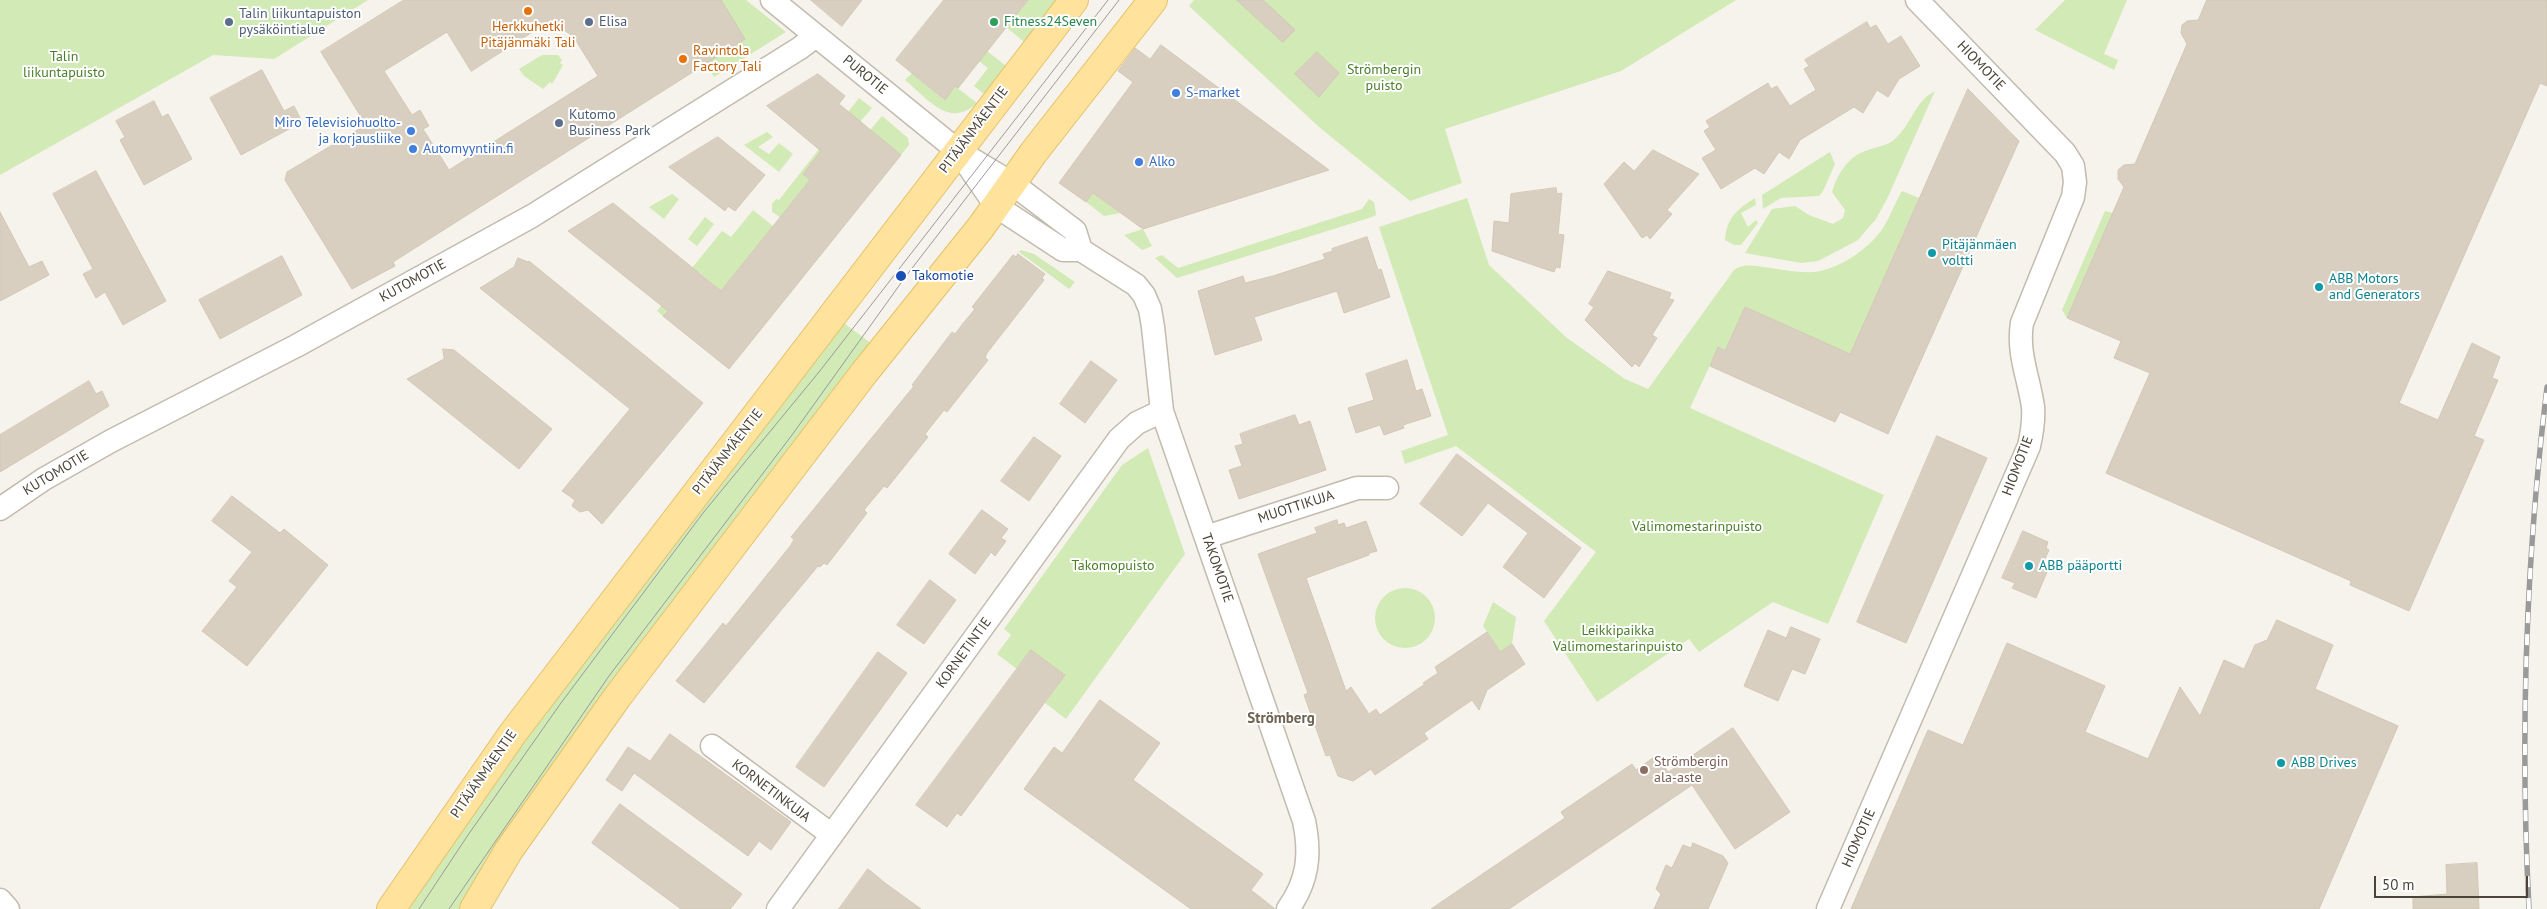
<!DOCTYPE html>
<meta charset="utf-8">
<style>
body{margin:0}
#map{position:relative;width:2547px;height:909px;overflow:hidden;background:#f6f3ec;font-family:"PT Sans",sans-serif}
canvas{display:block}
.scale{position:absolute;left:2374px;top:876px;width:154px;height:22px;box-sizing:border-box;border:2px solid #4b4439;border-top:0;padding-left:6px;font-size:15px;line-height:18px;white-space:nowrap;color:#4b4439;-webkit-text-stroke:4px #fff;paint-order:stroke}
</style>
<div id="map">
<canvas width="2547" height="909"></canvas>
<div class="scale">50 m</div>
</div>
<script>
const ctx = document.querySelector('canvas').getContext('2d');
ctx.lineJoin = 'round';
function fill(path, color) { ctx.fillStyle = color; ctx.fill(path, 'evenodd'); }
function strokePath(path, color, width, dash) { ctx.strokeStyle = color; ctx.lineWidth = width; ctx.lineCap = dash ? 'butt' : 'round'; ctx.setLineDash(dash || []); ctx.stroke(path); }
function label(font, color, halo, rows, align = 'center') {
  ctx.font = font + ' "PT Sans",sans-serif'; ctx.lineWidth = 4; ctx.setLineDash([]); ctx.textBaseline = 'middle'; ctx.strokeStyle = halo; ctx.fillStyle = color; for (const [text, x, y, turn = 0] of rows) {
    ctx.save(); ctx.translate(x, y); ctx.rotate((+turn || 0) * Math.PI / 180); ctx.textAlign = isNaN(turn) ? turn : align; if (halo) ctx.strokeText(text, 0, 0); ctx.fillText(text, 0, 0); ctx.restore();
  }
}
fill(new Path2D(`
 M0,0H368L274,59L213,55L0,175Z
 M721,0H746L786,32L714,77L706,64Z
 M1028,0H1056L1024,42L1006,27Z
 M1194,0H1736L1621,71L1445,129L1462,183L1410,201L1319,127L1189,6Z
 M2065,0H2127L2104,54L2118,60L2114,70L2035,30Z
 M987,51L1006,66L984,94L974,86L988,68L979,61Z
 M542,55H558L562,60L560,63L563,65L552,84L550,82L543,89L524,76L519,69Z
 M912,73L944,100L955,86L977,103C949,129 928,99 905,80Z
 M1935,91L1887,199L1876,219L1858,240L1818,261L1801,263L1745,253L1772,209L1795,206L1809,215L1833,224L1843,218L1845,210L1832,192C1838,173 1848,156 1868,150C1879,146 1888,146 1896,138C1912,123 1915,101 1935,91Z
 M859,98L872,108L860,122L837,132L803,174L810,180L780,217L772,212V204L776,199L779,200Z
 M882,116L908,138L909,145L901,155L870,130Z
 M767,132L773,137L758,147L769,154L779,143L793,154L779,172L744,145Z
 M1830,152L1835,164L1823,191L1819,196L1781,198L1763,209L1762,195Z
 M1902,191L1919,198L1850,354L1745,307L1725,351L1718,348L1690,408L1884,495L1828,624L1773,602L1699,652L1689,639L1597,702L1544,621L1596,552L1456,446L1405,464L1401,451L1448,435L1379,227L1467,198L1489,265L1567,338L1625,379L1648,389L1734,270C1744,262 1758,267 1771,268C1785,270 1799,273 1813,272C1838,270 1869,249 1883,228C1890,217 1895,203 1902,191Z
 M1093,193L1120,213L1104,216L1086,202Z
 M672,194L679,199L664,219L649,207Z
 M1755,198L1756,205L1741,213L1748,227L1756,220L1758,223L1741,245H1734L1725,240C1727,218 1736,210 1755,198Z
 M1369,199L1374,202L1376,215L1372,217L1177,278L1155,258L1162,255L1178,268L1362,209Z
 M753,210L773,226L721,291L699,272L663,316L657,311L722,231L731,237Z
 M2105,211L2113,213L2067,318L2062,310Z
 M705,217L714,224L697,246L688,239Z
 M1143,229L1152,246L1142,250L1124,235Z
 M1021,250L1034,254L1075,282L1069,289L1019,252Z
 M844,323L872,344L467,909H409C465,813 534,725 601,637C681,531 762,426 844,323Z
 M1148,448L1185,554L1066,719L1045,703L1065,675L1031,650L1017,669L997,654L1011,635L1004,629L1122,465Z
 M1375 618a30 30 0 1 1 60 0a30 30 0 1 1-60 0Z
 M1493,602L1516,617L1512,644L1500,652L1483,626Z`), '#d2eab5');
const building = new Path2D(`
 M404,0H721L745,39L393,262L395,266L352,289L285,180L287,172L366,125L321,52ZM550,21L573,36L598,76L449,170L423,129L429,126L420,110L412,115L384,71L447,32L471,71Z
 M811,0H862L842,26Z
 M944,0H1028L958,88L955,86L945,100L896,60Z
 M1237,0H1263L1295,30L1283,42Z
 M2207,0H2547V86L2540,83L2399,403L2438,420L2472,343L2500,357L2492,378L2498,380L2474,436L2484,440L2409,611L2350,585L2351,581L2106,473L2150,373L2114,358L2121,341L2067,318L2124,187L2118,179V170L2124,165L2135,164L2187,44L2181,33L2182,25L2187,21L2198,20Z
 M1867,22L1870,28L1876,25L1888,44L1901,36L1920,66L1899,79L1888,97L1877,90L1863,113L1854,107L1800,140L1789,159L1779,152L1764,174L1755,168L1721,189L1702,158L1716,150L1704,131L1710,127L1706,121L1768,83L1771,89L1777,86L1790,106L1816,90L1804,69L1809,66L1805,60Z
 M1161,45L1329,170L1143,229L1093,193L1086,202L1059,183L1133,82L1118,71L1135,48L1150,59Z
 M1317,52L1339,73L1319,97L1295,74Z
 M262,70L284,111L294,106L302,122L241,155L210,98Z
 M818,74L845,96L839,104L901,155L729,369L663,316L668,311L568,231L613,203L721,291L810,180L803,174L821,151L767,106Z
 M1968,89L2019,141L1888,434L1840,412L1835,422L1710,366L1718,347L1725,351L1745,307L1850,354Z
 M154,101L162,117L168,114L192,159L144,185L120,140L125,137L116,121Z
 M718,137L765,175L735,211L728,206L725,211L669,167Z
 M1653,150L1699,174L1667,210L1672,214L1650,239L1647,235L1642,238L1604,184L1624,162L1634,171Z
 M96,171L166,301L123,325L105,292L96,298L83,274L93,269L53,194Z
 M1556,188L1557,194L1562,193L1558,234L1564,235L1560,268L1556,267L1554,272L1492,251L1494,221L1509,223L1511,194Z
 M0,212L29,267L42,261L49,275L0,301Z
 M1367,237L1378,270L1381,269L1390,297L1344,313L1337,291L1254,317L1262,340L1215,355L1198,291L1243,276L1245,283L1273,276L1325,259L1323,254L1333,251L1332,249Z
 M1018,254L1045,274L1042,278L1044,280L987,353L985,358L988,360L947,412L944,410L925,434L928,437L887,488L884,486L864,510L867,513L827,565L824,563L820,567L818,566L704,703L676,681L723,623L726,626L791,545L794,539L791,537L914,386L912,385L952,332L955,334L965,321L975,309L972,307L1013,255L1016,257Z
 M282,256L302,295L220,339L199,300Z
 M518,258L528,262L529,261L703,403L602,524L588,510L580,512L572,506L575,500L562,491L630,409L480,288L514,267Z
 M1608,271L1671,293L1669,299L1674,300L1652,335L1657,338L1639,367L1635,363L1632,367L1585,320L1594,307L1589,304Z
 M443,349L454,350L552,429L519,469L407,379L444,359Z
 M1407,360L1416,391L1422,389L1431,416L1403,425L1404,428L1384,435L1380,425L1356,433L1348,408L1374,400L1366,374Z
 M1091,361L1117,380L1085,423L1060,404Z
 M89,381L96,394L102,391L109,406L0,472V435Z
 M1295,415L1299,425L1310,421L1326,470L1239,499L1229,470L1242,466L1235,446L1243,444L1240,434Z
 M1937,436L1987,458L1906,643L1857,622Z
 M1034,437L1061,456L1029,501L1001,481Z
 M1457,454L1581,548L1544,598L1503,567L1528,533L1488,503L1462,536L1420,504Z
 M232,496L280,533L284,529L328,565L247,666L202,631L237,587L229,581L252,552L212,521Z
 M982,510L1008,529L1001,538L1006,541L995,556L991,552L975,574L949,554Z
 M1337,520L1338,525L1344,523L1346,528L1366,521L1377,551L1369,553V555L1306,578L1346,691L1351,687L1369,714L1376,709L1380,715L1425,684L1423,683L1438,673L1435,667L1487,632L1500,652L1512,644L1525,664L1487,690L1479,710L1472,700L1424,733L1428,739L1410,751L1375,775L1371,769L1353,781L1338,776L1330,755L1326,756L1304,695L1308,693L1258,554L1317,533L1315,528Z
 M2023,531L2048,542L2046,548L2049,550L2043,563L2050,565L2036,598L2012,588L2015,583L2002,578Z
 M930,580L956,600L924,644L897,625Z
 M2277,620L2333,645L2315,689L2398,726L2319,909H1851L1928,730L1963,745L2007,643L2105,686L2085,732L2148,759L2180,687L2200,716L2224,660L2244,669L2255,645L2267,640Z
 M1791,627L1820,639L1805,674L1792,669L1778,701L1744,686L1768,630L1786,638Z
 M1031,650L1065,675L961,816L957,813L947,827L916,805Z
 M878,652L907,673L824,787L796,767Z
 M1100,700L1160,743L1133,780L1263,874L1251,890L1275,909H1191L1024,789L1054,747L1062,753Z
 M1733,728L1790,812L1735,849L1692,785L1509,909H1431L1565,818L1561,812L1632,764L1636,770L1657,755L1668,772Z
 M670,734L791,822L771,850L759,841L748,856L634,773L622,791L606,780L628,747L650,761Z
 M620,804L742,894L730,909H681L592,843Z
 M1693,843L1723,856L1728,863L1708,909H1654L1661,894L1656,889L1666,865L1672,868L1683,845L1691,848Z
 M2477,863L2479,909H2413V897L2447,894L2446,865Z
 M868,869L885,883L921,909H839Z`);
fill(building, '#d8cfc1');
strokePath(building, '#d3c7b4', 1);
const minor = new Path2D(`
 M772,0L958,151L1013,184L1075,231L1081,250
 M958,151L996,206L1063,250H1081L1136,285L1144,295L1150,309L1153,327L1162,411L1304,821C1311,855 1308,881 1288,909
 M0,509L44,479L111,441L296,346L532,216L800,48L816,36
 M1206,537L1357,488H1387
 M712,746L832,835
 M0,900L8,909
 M778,909L1119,439L1137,423L1162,411
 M1828,909L2029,446C2032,433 2034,421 2033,407C2029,378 2017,353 2022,323L2073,197L2075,182L2073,166L2065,153L1917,0`);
const major = new Path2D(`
 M391,909L513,733L1074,0
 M474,909L509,850L618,696L864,373L981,227L1034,152L1153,0`);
strokePath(minor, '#c2bbae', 25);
strokePath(major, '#e6c16a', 30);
strokePath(minor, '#fff', 22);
strokePath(major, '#ffe39c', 28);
strokePath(new Path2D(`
 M419,909L468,835L561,703L703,513L819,372L1108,0
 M449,909L609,676L792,435L906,276L1119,0`), '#9a9a9a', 1);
const rail = new Path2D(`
 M2529,909C2520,737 2526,558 2547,387`);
strokePath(rail, '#9a9a9a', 5.5);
strokePath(rail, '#fff', 4, [11]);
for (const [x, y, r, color] of [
 [528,11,5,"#e8710a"],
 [229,22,5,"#5c6f8a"],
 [589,22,5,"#5c6f8a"],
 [994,22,5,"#2e9e5b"],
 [683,59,5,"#e8710a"],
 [1176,93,5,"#3f7fe0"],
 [559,123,5,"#5c6f8a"],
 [411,131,5,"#3f7fe0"],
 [413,149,5,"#3f7fe0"],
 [1139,162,5,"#3f7fe0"],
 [1932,253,5,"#0f9aa8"],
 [901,276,6,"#1a4fb4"],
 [2319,287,5,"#0f9aa8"],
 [2029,566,5,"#0f9aa8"],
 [2281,763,5,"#0f9aa8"],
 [1644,770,5,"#8d6e63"]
]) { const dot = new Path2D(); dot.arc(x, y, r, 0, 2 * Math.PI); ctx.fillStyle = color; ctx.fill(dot); strokePath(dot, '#fff', 2); }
label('14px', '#4e5e75', '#fff', [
 ["Talin liikuntapuiston",239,14],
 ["pysäköintialue",239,30],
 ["Elisa",599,22],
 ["Kutomo",569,115],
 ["Business Park",569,131]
], 'left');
label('14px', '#27864d', '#fff', [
 ["Fitness24Seven",1004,22]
], 'left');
label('14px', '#c56008', '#fff', [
 ["Herkkuhetki",528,27],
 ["Pitäjänmäki Tali",528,43],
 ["Ravintola",693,51,"left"],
 ["Factory Tali",693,67,"left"]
]);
label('14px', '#4a7f2a', '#fff', [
 ["Talin",64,57],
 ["liikuntapuisto",64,73],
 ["Strömbergin",1384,70],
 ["puisto",1384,86],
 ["Valimomestarinpuisto",1697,527],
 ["Takomopuisto",1113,566],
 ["Leikkipaikka",1618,631],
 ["Valimomestarinpuisto",1618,647]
]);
label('14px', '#4b4439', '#fff', [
 ["HIOMOTIE",1981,66,46],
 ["PUROTIE",865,75,39],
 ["PITÄJÄNMÄENTIE",974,130,-53],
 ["KUTOMOTIE",413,281,-29],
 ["PITÄJÄNMÄENTIE",728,452,-52],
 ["HIOMOTIE",2018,466,-69],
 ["KUTOMOTIE",56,473,-31],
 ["MUOTTIKUJA",1296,507,-18],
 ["TAKOMOTIE",1217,568,71],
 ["KORNETINTIE",964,653,-54],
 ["PITÄJÄNMÄENTIE",484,774,-55],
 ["KORNETINKUJA",771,791,37],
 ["HIOMOTIE",1859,838,-66]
]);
label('14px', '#366cbe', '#fff', [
 ["S-market",1186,93],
 ["Miro Televisiohuolto-",401,123,"right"],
 ["ja korjausliike",401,139,"right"],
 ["Automyyntiin.fi",423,149],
 ["Alko",1149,162]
], 'left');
label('14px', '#0d838f', '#fff', [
 ["Pitäjänmäen",1942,245],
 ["voltti",1942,261],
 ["ABB Motors",2329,279],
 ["and Generators",2329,295],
 ["ABB pääportti",2039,566],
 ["ABB Drives",2291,763]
], 'left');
label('14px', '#164399', '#fff', [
 ["Takomotie",912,276]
], 'left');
label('14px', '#785e54', '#fff', [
 ["Strömbergin",1654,762],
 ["ala-aste",1654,778]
], 'left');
label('bold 15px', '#6e6250', '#fff', [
 ["Strömberg",1281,719]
]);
</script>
